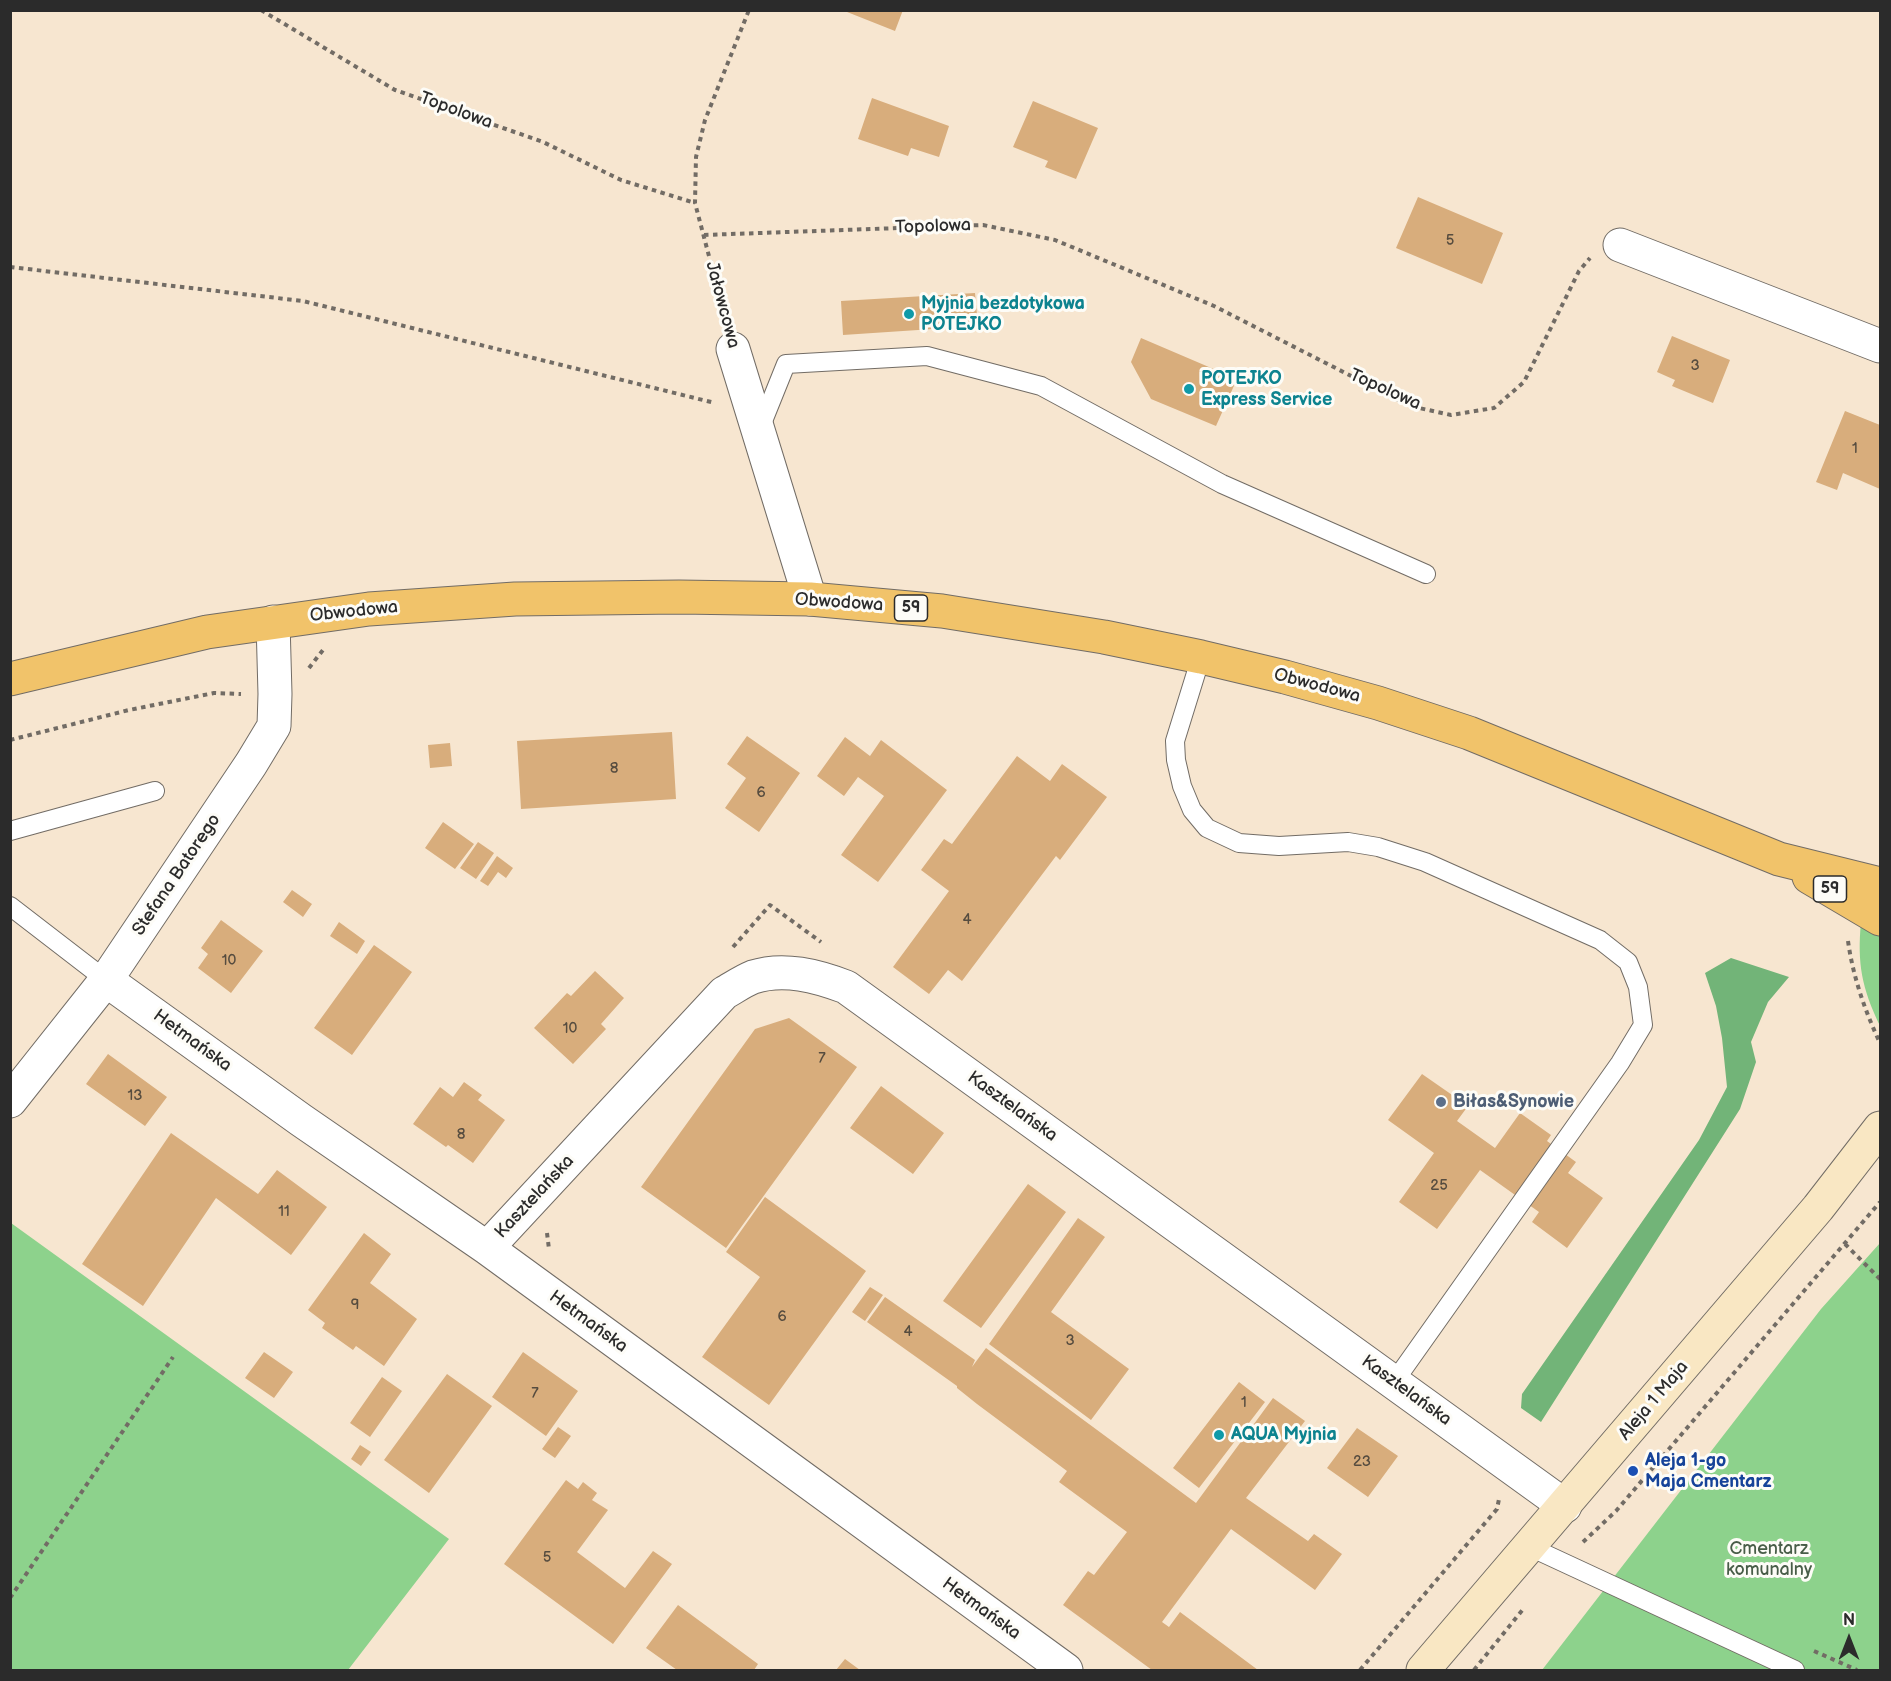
<!DOCTYPE html>
<meta charset="utf-8">
<style>
body{margin:0}
#map{position:relative;width:1891px;height:1681px;overflow:hidden;background:#f7e6d0;font-family:"Balsamiq Sans",sans-serif}
canvas{display:block}
.frame{position:absolute;inset:0;border:12px solid #2b2b2b;pointer-events:none}
.north{position:absolute;left:1819px;top:1609px;width:60px;height:60px;-webkit-text-stroke:4px #fdfcf7;paint-order:stroke;rotate:0deg;font-size:16px;font-weight:700;line-height:24px;text-align:center;color:#2b2b2b}
.north::after{content:'';display:block;margin:auto;width:21px;height:27px;background:#2b2b2b;clip-path:polygon(50% 0,100% 100%,50% 72%,0 100%)}
</style>
<div id="map">
<canvas width="1891" height="1681"></canvas>
<div class="frame"></div>
<div class="north">N</div>
</div>
<script>
const ctx = document.querySelector('canvas').getContext('2d');
ctx.lineJoin = 'round';
function fill(path, color) { ctx.fillStyle = color; ctx.fill(path, 'evenodd'); }
function strokePath(path, color, width, dash) { ctx.strokeStyle = color; ctx.lineWidth = width; ctx.lineCap = dash ? 'butt' : 'round'; ctx.setLineDash(dash || []); ctx.stroke(path); }
function label(font, color, halo, rows, align = 'center') {
  ctx.font = font + ' "Balsamiq Sans",sans-serif'; ctx.lineWidth = 6; ctx.setLineDash([]); ctx.textBaseline = 'middle'; ctx.strokeStyle = halo; ctx.fillStyle = color; for (const [text, x, y, turn = 0] of rows) {
    ctx.save(); ctx.translate(x, y); ctx.rotate((+turn || 0) * Math.PI / 180); ctx.textAlign = isNaN(turn) ? turn : align; if (halo) ctx.strokeText(text, 0, 0); ctx.fillText(text, 0, 0); ctx.restore();
  }
}
fill(new Path2D(`
 M1861,922L1880,936V1026C1862,988 1857,964 1861,922Z
 M11,1223L449,1539L348,1670H11Z
 M1880,1243V1670H1542L1821,1309Z`), '#8dd28c');
fill(new Path2D(`
 M1731,958L1789,977L1768,1002L1751,1042L1756,1062L1740,1109L1541,1422L1521,1408L1522,1394L1699,1140L1727,1087L1722,1038L1716,1006L1705,973Z`), '#72b478');
fill(new Path2D(`
 M842,10H903L895,31Z
 M872,98L949,126L939,157L911,148L908,156L858,139Z
 M1033,101L1098,128L1076,179L1045,167L1048,161L1013,147Z
 M1418,197L1503,233L1482,284L1396,248Z
 M975,293L978,326L843,335L841,301Z
 M1672,336L1730,360L1713,403L1672,386L1675,380L1657,372Z
 M1141,338L1237,379L1216,426L1151,399L1131,362Z
 M1845,411L1880,425V489L1843,473L1837,490L1816,482Z
 M672,732L676,799L521,809L517,741Z
 M747,736L800,773L759,832L725,808L746,778L727,764Z
 M845,737L870,756L881,740L947,790L878,882L841,855L884,796L858,777L844,796L817,776Z
 M450,743L452,766L430,768L428,745Z
 M1017,756L1050,781L1062,764L1107,797L1060,860L1056,856L962,981L948,970L929,994L893,967L949,891L921,870L944,839L952,844Z
 M443,822L474,844L455,869L425,848Z
 M478,842L494,853L476,879L460,868Z
 M497,856L513,868L506,878L498,872L488,886L480,881Z
 M292,890L312,904L303,917L283,902Z
 M221,920L263,951L231,993L198,968L208,954L201,948Z
 M339,922L365,941L357,954L330,936Z
 M374,945L412,972L352,1055L314,1028Z
 M595,971L624,998L601,1024L606,1029L573,1064L534,1028L567,993L571,996Z
 M789,1018L857,1067L726,1248L641,1187L755,1029Z
 M108,1054L167,1097L145,1126L86,1084Z
 M1422,1074L1468,1106L1457,1121L1495,1148L1520,1113L1551,1135L1547,1141L1576,1162L1568,1173L1603,1198L1567,1248L1532,1222L1539,1212L1480,1170L1437,1229L1399,1202L1434,1153L1388,1120Z
 M464,1082L482,1095L478,1100L505,1120L473,1163L448,1145L446,1147L413,1124L440,1087L453,1097Z
 M881,1086L944,1133L913,1174L850,1128Z
 M171,1133L258,1194L277,1170L327,1207L291,1255L216,1198L143,1306L82,1264Z
 M1028,1184L1066,1212L981,1328L943,1301Z
 M765,1197L866,1271L769,1405L702,1357L760,1277L726,1252Z
 M1078,1218L1105,1237L1051,1312L1129,1369L1091,1420L989,1344Z
 M364,1233L391,1254L370,1283L417,1319L384,1366L356,1346L353,1350L322,1328L325,1323L308,1310Z
 M870,1287L883,1295L865,1321L852,1312Z
 M885,1297L975,1360L972,1367L986,1348L1196,1503L1273,1398L1305,1421L1246,1498L1308,1541L1314,1534L1342,1554L1315,1590L1231,1529L1162,1622L1169,1627L1180,1612L1258,1670H1152L1063,1605L1088,1571L1094,1575L1127,1532L1059,1482L1067,1471L977,1404L957,1388V1386L867,1322Z
 M264,1352L293,1372L274,1398L245,1378Z
 M523,1352L578,1391L546,1436L492,1397Z
 M447,1374L492,1406L429,1493L384,1460Z
 M382,1377L402,1391L370,1437L350,1423Z
 M1239,1382L1265,1402L1199,1488L1173,1468Z
 M558,1427L571,1436L555,1458L542,1449Z
 M1357,1428L1398,1456L1368,1497L1327,1468Z
 M360,1445L371,1452L361,1466L351,1459Z
 M566,1480L578,1489L583,1482L597,1493L592,1500L608,1510L577,1552L625,1588L653,1551L672,1564L613,1644L504,1564Z
 M678,1605L758,1664L754,1670H677L646,1648Z
 M845,1659L860,1670H836Z`), '#d8ad7c');
const lane = new Path2D(`
 M759,431L786,364L927,356L1041,386L1222,484L1426,574
 M1201,657L1175,741L1176,760L1182,786L1192,810L1207,828L1239,843L1279,846L1348,842L1378,847L1425,862L1600,940L1628,962L1638,987L1643,1025L1620,1063L1394,1382
 M10,831L155,791
 M10,906L106,980
 M1530,1547L1795,1670`);
const street = new Path2D(`
 M1620,245L1880,346
 M733,349L810,599
 M106,980L301,1120L487,1248L1066,1670
 M10,1101L106,980L251,764L274,726L275,694L273,622
 M487,1248L724,993C733,988 743,981 753,977C784,967 817,976 846,987L1565,1506`);
const secondary = new Path2D(`
 M1423,1670L1818,1208L1880,1128`);
const primary = new Path2D(`
 M10,679L207,632L369,609L515,599L679,597L810,599L942,611L1104,637L1201,657L1285,677L1378,703L1469,733L1779,859L1880,884
 M1809,877L1880,919`);
strokePath(lane, '#726c65', 20);
strokePath(street, '#726c65', 35);
strokePath(secondary, '#726c65', 35);
strokePath(primary, '#726c65', 35);
strokePath(new Path2D(`
 M261,10L395,90L543,142L621,180L695,203
 M704,235L983,225L1055,240L1214,306L1410,406L1451,415L1494,408L1524,382L1579,271L1590,258
 M10,267L303,301L715,403
 M725,317L695,203L696,157L705,120L749,10
 M309,668L323,650
 M10,740L129,710L214,693L241,694
 M1848,941C1853,977 1865,1011 1880,1043
 M733,947L770,905L821,942
 M547,1233L549,1249
 M1845,1244L1880,1279
 M1583,1542L1616,1511L1880,1202
 M10,1598L173,1357
 M1814,1651L1857,1670
 M1360,1670L1497,1509L1499,1499
 M1474,1670L1524,1608`), '#726c65', 4, [4.5, 4.5]);
strokePath(lane, '#fff', 18);
strokePath(street, '#fff', 33);
strokePath(secondary, '#f9e7c3', 33);
strokePath(primary, '#f1c36a', 33);
for (const [x, y, r, color] of [
 [909,314,6,"#0f9aa8"],
 [1189,389,6,"#0f9aa8"],
 [1441,1102,6,"#5c6f8a"],
 [1219,1435,6,"#0f9aa8"],
 [1633,1471,6,"#1a4fb4"]
]) { const dot = new Path2D(); dot.arc(x, y, r, 0, 2 * Math.PI); ctx.fillStyle = color; ctx.fill(dot); strokePath(dot, '#fdfcf7', 2); }
label('15px', '#564c3f', null, [
 ["5",1450,241],
 ["3",1695,366],
 ["1",1855,449],
 ["8",614,769],
 ["6",761,793],
 ["4",967,920],
 ["10",229,961],
 ["10",570,1029],
 ["7",822,1059],
 ["13",135,1096],
 ["8",461,1135],
 ["25",1439,1186],
 ["11",284,1212],
 ["9",355,1305],
 ["6",782,1317],
 ["4",908,1332],
 ["3",1070,1341],
 ["7",535,1394],
 ["1",1244,1403],
 ["23",1362,1462],
 ["5",547,1558]
]);
for (const [x, y, w] of [
 [911,608,33],
 [1830,889,33]
]) { const box = new Path2D(); box.roundRect(x - w / 2, y - 13, w, 26, 4.5); ctx.fillStyle = '#fdfcf7'; ctx.fill(box); strokePath(box, '#2b2b2b', 1.5); }
label('bold 16px', '#2b2b2b', null, [
 ["59",911,608],
 ["59",1830,889]
]);
label('18px', '#2b2b2b', '#fdfcf7', [
 ["Topolowa",456,111,20],
 ["Topolowa",933,227,-2],
 ["Jałowcowa",722,305,75],
 ["Topolowa",1385,390,24],
 ["Obwodowa",839,603,4],
 ["Obwodowa",354,612,-6],
 ["Obwodowa",1317,686,15],
 ["Stefana Batorego",177,875,-56],
 ["Hetmańska",192,1041,36],
 ["Kasztelańska",1012,1107,36],
 ["Kasztelańska",535,1197,-47],
 ["Hetmańska",588,1322,36],
 ["Kasztelańska",1406,1391,36],
 ["Aleja 1 Maja",1654,1401,-50],
 ["Hetmańska",981,1609,36]
]);
label('bold 18px', '#0d838f', '#fdfcf7', [
 ["Myjnia bezdotykowa",921,304],
 ["POTEJKO",921,325],
 ["POTEJKO",1201,379],
 ["Express Service",1201,400],
 ["AQUA Myjnia",1231,1435]
], 'left');
label('bold 18px', '#4e5e75', '#fdfcf7', [
 ["Biłas&Synowie",1453,1102]
], 'left');
label('bold 18px', '#164399', '#fdfcf7', [
 ["Aleja 1-go",1645,1461],
 ["Maja Cmentarz",1645,1482]
], 'left');
label('18px', '#485d48', '#fdfcf7', [
 ["Cmentarz",1769,1549],
 ["komunalny",1769,1570]
]);
</script>
